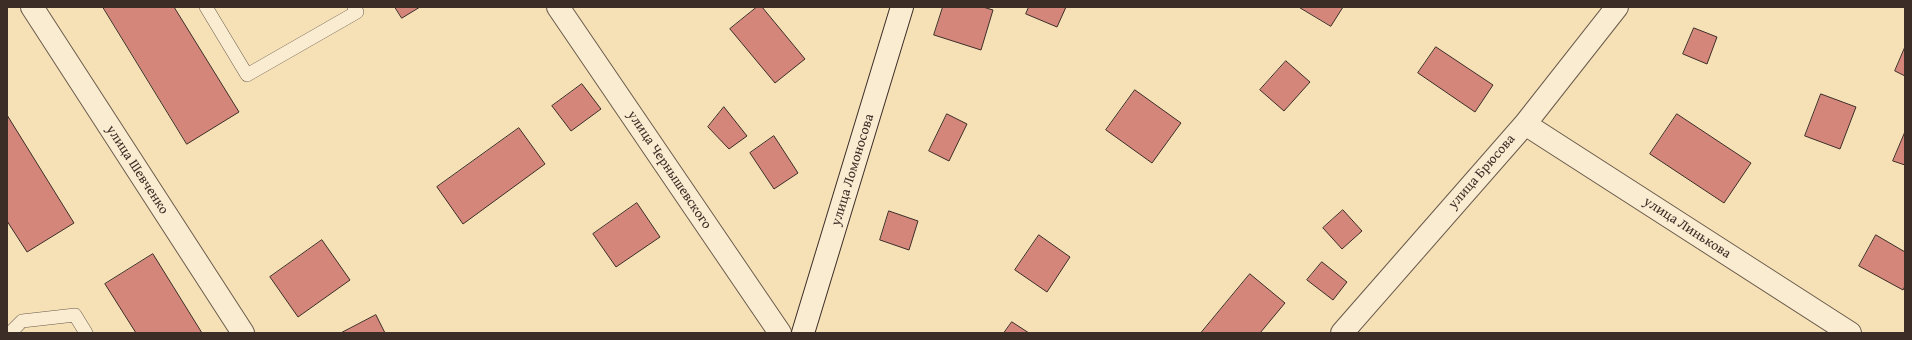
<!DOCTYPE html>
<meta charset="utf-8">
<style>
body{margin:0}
#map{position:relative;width:1912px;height:340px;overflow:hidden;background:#f6e1b7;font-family:"Gentium Book Plus",serif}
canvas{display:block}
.frame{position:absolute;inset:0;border:8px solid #3c2d27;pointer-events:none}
</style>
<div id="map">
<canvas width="1912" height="340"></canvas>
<div class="frame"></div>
</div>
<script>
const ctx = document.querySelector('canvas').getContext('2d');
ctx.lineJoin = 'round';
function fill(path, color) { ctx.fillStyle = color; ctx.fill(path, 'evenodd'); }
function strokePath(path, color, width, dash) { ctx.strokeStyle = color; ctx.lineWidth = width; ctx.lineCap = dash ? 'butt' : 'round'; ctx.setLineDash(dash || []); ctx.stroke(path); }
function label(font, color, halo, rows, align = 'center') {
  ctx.font = font + ' "Gentium Book Plus",serif'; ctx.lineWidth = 3.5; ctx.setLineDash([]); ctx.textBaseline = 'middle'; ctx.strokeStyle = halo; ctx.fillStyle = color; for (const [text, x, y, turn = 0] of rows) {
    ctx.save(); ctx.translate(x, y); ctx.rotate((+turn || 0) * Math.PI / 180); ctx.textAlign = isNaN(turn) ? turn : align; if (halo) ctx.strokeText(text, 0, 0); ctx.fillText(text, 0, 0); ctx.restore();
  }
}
const building = new Path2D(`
 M103,7H174L239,112L187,144Z
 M395,7H420L402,18Z
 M757,7H762L805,59L775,83L730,29Z
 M943,7H983L993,10L981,50L934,35Z
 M1029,7H1066L1057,27L1026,14Z
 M1299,7H1343L1331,26Z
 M1694,28L1717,37L1707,64L1683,54Z
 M1436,47L1493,85L1475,112L1418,73Z
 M1905,47V76L1895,71Z
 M1286,61L1310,82L1284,111L1260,90Z
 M582,84L601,109L571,131L552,106Z
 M1135,90L1181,123L1152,163L1106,130Z
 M1821,94L1856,107L1840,149L1805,136Z
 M724,107L747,136L729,149L708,127Z
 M947,114L967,124L949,161L929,151Z
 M1677,114L1751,163L1724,203L1650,154Z
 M7,115L74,223L27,252L7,221Z
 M519,128L545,164L463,224L437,187Z
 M1905,132V165L1893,161Z
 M774,136L798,173L774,189L750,153Z
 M637,203L660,237L616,267L593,234Z
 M1343,210L1362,231L1342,249L1323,228Z
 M889,211L918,221L909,250L880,240Z
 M1039,235L1070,257L1047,292L1015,270Z
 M1876,235L1905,252V286L1903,290L1859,266Z
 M322,240L350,280L298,317L270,277Z
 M153,254L202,333H136L105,284Z
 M1322,262L1347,282L1333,300L1307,280Z
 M1250,274L1285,303L1260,333H1201Z
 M376,315L385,333H341Z
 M1012,322L1029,333H1004Z`);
fill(building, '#d4867a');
strokePath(building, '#3c2d27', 1);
const lane = new Path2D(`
 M206,7L247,75L357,12L354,7
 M10,333L22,321L75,315L86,333`);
const street = new Path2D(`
 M32,7L243,333
 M558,7L780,333
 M1525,124L1850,333
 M1342,333L1525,124L1617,7`);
const secondary = new Path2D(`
 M803,333L902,7`);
strokePath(lane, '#6a5a4b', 14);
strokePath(street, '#6a5a4b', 24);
strokePath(secondary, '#3c2d27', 24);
strokePath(lane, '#f9ecd0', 13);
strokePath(street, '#f9ecd0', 22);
strokePath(secondary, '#f9ecd0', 22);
label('14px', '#3c2d27', '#f9ecd0', [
 ["улица Шевченко",137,170,57],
 ["улица Чернышевского",669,170,56],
 ["улица Ломоносова",853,170,-73],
 ["улица Брюсова",1482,172,-49],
 ["улица Линькова",1687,228,33]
]);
</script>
